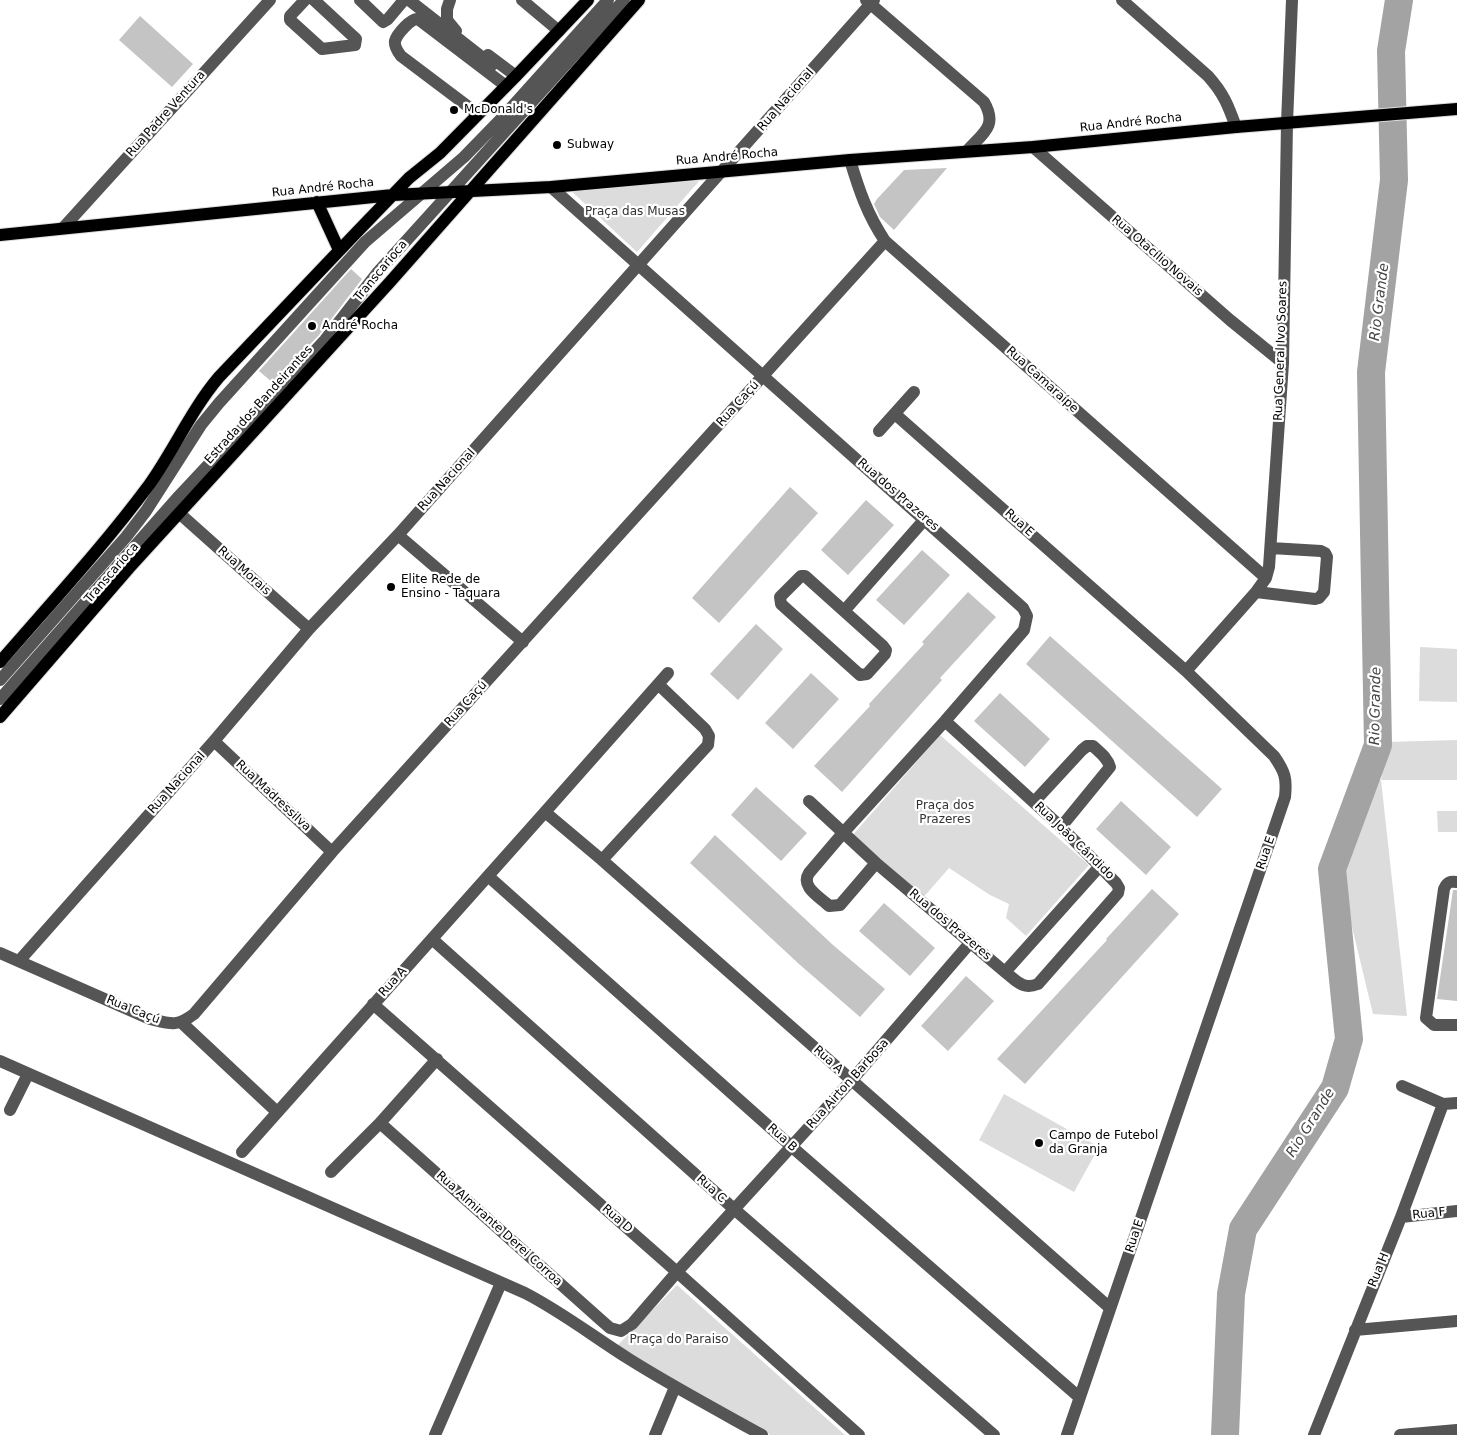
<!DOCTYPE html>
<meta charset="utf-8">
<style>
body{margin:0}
canvas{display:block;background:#fff}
</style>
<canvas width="1457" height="1435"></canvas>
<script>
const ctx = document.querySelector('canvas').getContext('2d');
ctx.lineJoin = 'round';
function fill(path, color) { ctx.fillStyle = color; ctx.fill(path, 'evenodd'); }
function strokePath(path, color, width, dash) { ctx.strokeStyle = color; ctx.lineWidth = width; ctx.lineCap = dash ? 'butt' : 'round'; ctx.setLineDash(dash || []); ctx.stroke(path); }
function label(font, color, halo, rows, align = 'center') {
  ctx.font = font + ' "DejaVu Sans",sans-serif'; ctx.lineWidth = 4.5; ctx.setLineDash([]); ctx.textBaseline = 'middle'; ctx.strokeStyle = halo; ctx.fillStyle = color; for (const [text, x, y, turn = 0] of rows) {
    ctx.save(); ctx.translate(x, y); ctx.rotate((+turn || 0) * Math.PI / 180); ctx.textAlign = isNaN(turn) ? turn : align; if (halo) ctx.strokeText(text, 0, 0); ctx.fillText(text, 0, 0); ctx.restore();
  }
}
fill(new Path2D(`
 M699,181L637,252L568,188Z
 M1420,647L1457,649V702L1419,701Z
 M940,735L1089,865L1026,936L1006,918L1009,904L990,895L949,868L922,899L851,837Z
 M1457,740V780H1381L1407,1016L1373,1014L1338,869L1370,785L1381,780L1387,742Z
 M1437,811H1457V832H1438Z
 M1004,1094L1099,1147L1074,1192L979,1140Z
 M677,1285L845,1435H770L760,1428L616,1347Z`), '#dcdcdc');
strokePath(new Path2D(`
 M1225,1435L1231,1294L1243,1229L1335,1088L1349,1039L1332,869L1378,745L1371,372L1394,180L1391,51L1399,0`), '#a3a3a3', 28);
fill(new Path2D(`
 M140,16L193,64L172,87L119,40Z
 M947,168L894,230L880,217L874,204L877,199L904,170Z
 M351,269L362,279L319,335L273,383L259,371Z
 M790,487L818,513L719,623L692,598Z
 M866,500L894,525L848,575L821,550Z
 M922,550L950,575L904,625L876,600Z
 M968,592L996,617L940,678L942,680L842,792L814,766L870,706L869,704L924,644L922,642Z
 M756,624L783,649L738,700L710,674Z
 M1050,636L1222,789L1197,817L1026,664Z
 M811,673L839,699L793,749L765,723Z
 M1000,693L1050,739L1025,767L974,721Z
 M756,787L807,833L781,861L731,815Z
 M1121,801L1171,847L1146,875L1096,829Z
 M715,835L833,945L885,989L860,1017L799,964L690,863Z
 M1152,889L1179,914L1025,1084L997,1059L1107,940L1106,939Z
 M1453,890H1457V1001L1437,999Z
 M884,903L935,948L910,976L859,931Z
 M966,976L994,1001L948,1051L921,1026Z`), '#c4c4c4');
const major = new Path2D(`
 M317,202L339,250
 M0,235L393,195L551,187L850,160L1033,147L1236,127L1457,109
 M0,662C50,604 103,547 149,485C174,450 191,410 219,377L356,233L409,178L440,153L516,76L588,0
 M0,717L129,568L390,282L639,0`);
strokePath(major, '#dbdbdb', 14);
strokePath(new Path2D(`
 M305,0L290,16V20L322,49L355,45L356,39L314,0
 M360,0L383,22L388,19L404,0
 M409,0L492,65
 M450,0L447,9V20L456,31
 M522,0L559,31
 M866,0L984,102C998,126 983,133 967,151
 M1122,0L1208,76C1224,94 1228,105 1236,127
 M488,55L516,76
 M478,114L401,56C398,52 394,46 395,41C397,34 411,18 418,19L506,86
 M1033,147L1230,320L1283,363
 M850,160C859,190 867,214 885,241L1266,578
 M551,187L1023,608L1027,616L1024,630L945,721L843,833L809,873C800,887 820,897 829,906L840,905L876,863
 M63,228L270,0
 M895,414L1186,671L1274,756C1285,772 1287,778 1285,797L1067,1435
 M879,431L914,392
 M179,513L309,629
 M398,535L523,642
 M801,576H805L883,646L886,650L885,654L867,674L860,675L781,604L780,597Z
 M1256,592L1315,599L1319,598L1324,592L1327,557L1325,553L1321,551L1271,548
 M844,611L925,519
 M1186,671L1256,592L1266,578L1269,567L1283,363L1287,123L1292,0
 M0,680L126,537L146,511L201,425L219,403L365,242L464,157L501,119L608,0
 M0,699L179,496L325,340L378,272L624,0
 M214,741L332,852
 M809,801L876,863L1005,972C1017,981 1022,990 1038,984L1118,893L1119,888L1116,883L1061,827L945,721
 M1034,802L1082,750L1087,746H1093C1099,752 1108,758 1110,767L1061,827
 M545,812L668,673
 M602,860L708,745L709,736L705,729L659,685
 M488,876L792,1147L1079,1397
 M1457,882C1450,881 1447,882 1444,889L1426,1018L1434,1025H1457
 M432,939L734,1209L994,1435
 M0,953L150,1019C171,1024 177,1027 194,1014L332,852L885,241
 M19,961L214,741L309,629L398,535L874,0
 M1005,972L1100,866
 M373,1004L677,1272L859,1435
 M182,1023L277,1112
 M0,1061L525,1293C562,1312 594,1337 629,1359C672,1386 717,1410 762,1435
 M1402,1086L1443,1104L1457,1103
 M10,1110L28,1074
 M380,1123L602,1321L610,1328L621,1331L632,1324L677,1272L851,1081L970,943
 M242,1152L545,812L602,860L1110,1308
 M331,1172L380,1123L437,1059
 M1401,1217L1457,1211
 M1355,1330L1457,1321
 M435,1435L501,1283
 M655,1435L675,1387
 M1314,1435L1401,1217L1443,1104
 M1400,1435L1457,1430`), '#555', 12);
strokePath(major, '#000', 12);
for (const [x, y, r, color] of [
 [454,110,5,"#000"],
 [557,145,5,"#000"],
 [312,326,5,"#000"],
 [391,587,5,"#000"],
 [1039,1143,5,"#000"]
]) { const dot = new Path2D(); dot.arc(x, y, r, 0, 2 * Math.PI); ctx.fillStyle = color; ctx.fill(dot); strokePath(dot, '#fff', 2); }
label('12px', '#000', '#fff', [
 ["Rua Nacional",786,100,-49],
 ["Rua Padre Ventura",166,114,-48],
 ["Rua André Rocha",1131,123,-6],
 ["Rua André Rocha",727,157,-5],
 ["Rua André Rocha",323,188,-6],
 ["Rua Otacílio Novais",1157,256,41],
 ["Transcarioca",381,271,-50],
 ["Rua General Ivo Soares",1281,351,-88],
 ["Rua Camaraípe",1042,380,42],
 ["Rua Caçú",738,404,-48],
 ["Estrada dos Bandeirantes",259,405,-48],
 ["Rua Nacional",447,480,-48],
 ["Rua dos Prazeres",898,495,41],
 ["Rua E",1019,523,42],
 ["Rua Morais",244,571,42],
 ["Transcarioca",112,573,-49],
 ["Rua Caçú",466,704,-48],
 ["Rua Nacional",177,783,-48],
 ["Rua Madressilva",273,796,43],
 ["Rua João Cândido",1074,841,44],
 ["Rua E",1266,853,-71],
 ["Rua dos Prazeres",950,925,40],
 ["Rua A",393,982,-48],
 ["Rua Caçú",133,1010,22],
 ["Rua A",828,1060,42],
 ["Rua Airton Barbosa",848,1084,-48],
 ["Rua B",782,1138,42],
 ["Rua C",711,1189,42],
 ["Rua F",1429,1214,-6],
 ["Rua D",617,1219,41],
 ["Rua Almirante Derei Corroa",499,1229,42],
 ["Rua E",1135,1236,-72],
 ["Rua H",1379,1270,-68]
]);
label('12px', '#000', '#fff', [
 ["McDonald's",464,110],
 ["Subway",567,145],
 ["André Rocha",322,326],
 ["Elite Rede de",401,580],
 ["Ensino - Taquara",401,594],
 ["Campo de Futebol",1049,1136],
 ["da Granja",1049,1150]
], 'left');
label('12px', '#333', '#fff', [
 ["Praça das Musas",635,212],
 ["Praça dos",945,806],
 ["Prazeres",945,820],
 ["Praça do Paraiso",679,1340]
]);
label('italic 14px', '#444', '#fff', [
 ["Rio Grande",1380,302,-83],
 ["Rio Grande",1376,706,-89],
 ["Rio Grande",1311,1123,-58]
]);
</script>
